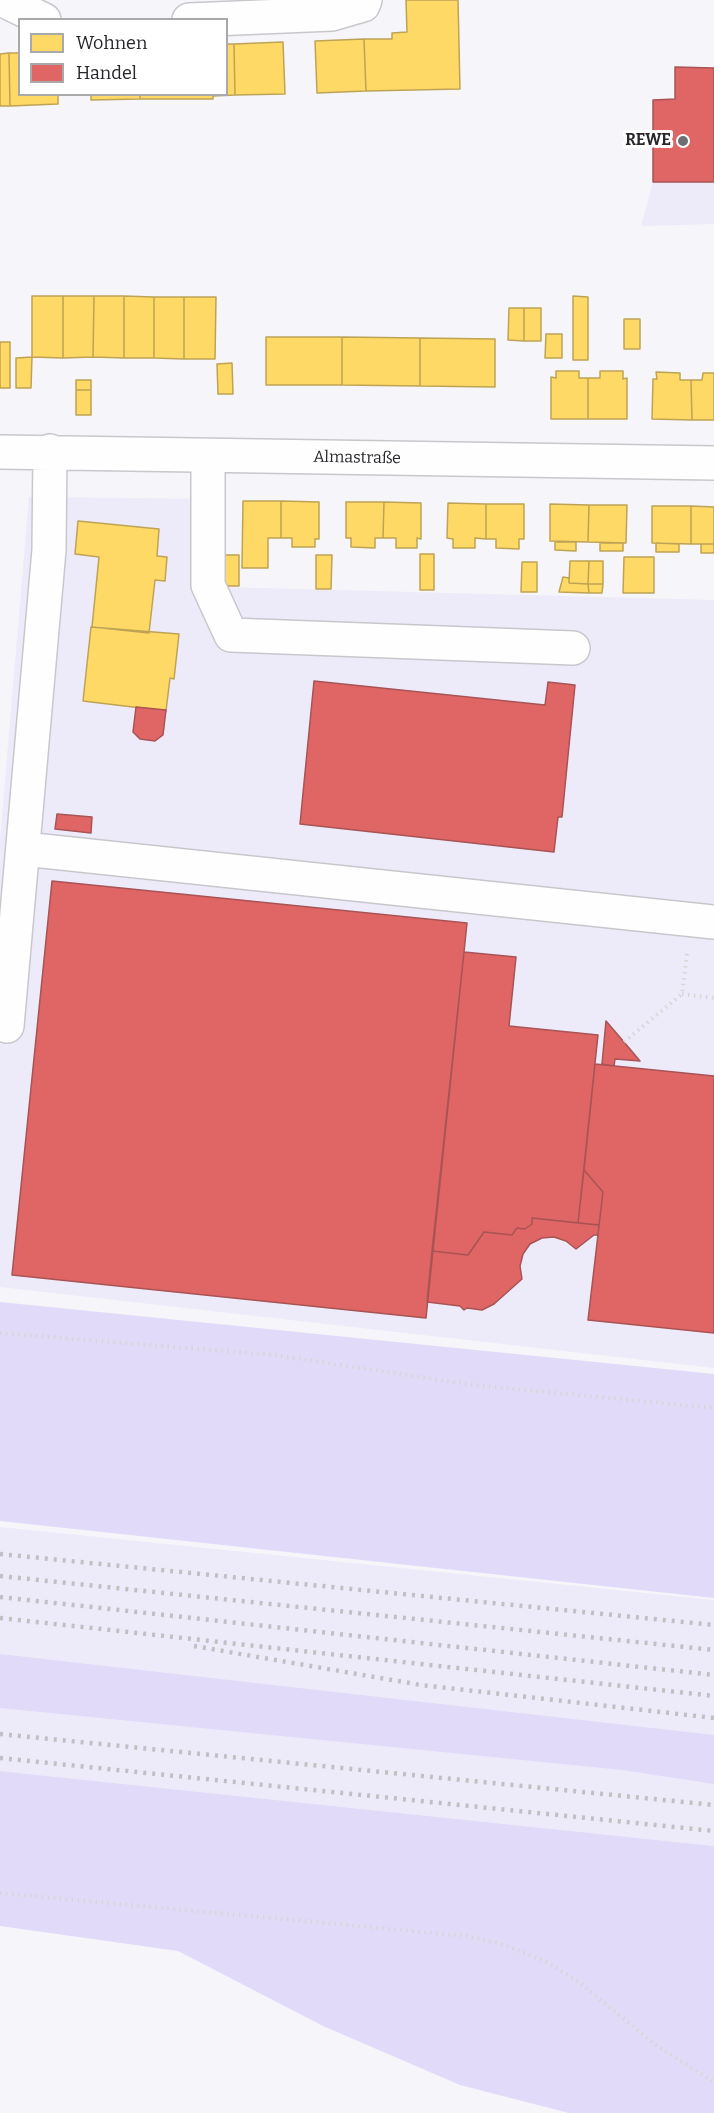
<!DOCTYPE html>
<meta charset="utf-8">
<style>
body{margin:0}
#map{position:relative;width:714px;height:2113px;overflow:hidden;background:#f5f5fa;font-family:Bitter,serif}
canvas{display:block}
.legend{position:absolute;left:18px;top:18px;width:210px;height:78px;box-sizing:border-box;background:#fff;border:2px solid #a9a8aa;margin:0;padding:8px 10px;list-style:none;font-size:18px;color:#27262b}
.legend li{display:flex;align-items:center;gap:12px;height:30px}
.legend b{width:30px;border:2px solid #a9a8aa}
</style>
<div id="map">
<canvas width="714" height="2113"></canvas>
<ul class="legend">
<li><b style="height:16px;background:#ffd966"></b>Wohnen</li>
<li><b style="height:16px;background:#e06666"></b>Handel</li>
</ul>
</div>
<script>
const ctx = document.querySelector('canvas').getContext('2d');
ctx.lineJoin = 'round';
function fill(path, color) { ctx.fillStyle = color; ctx.fill(path, 'evenodd'); }
function strokePath(path, color, width, dash) { ctx.strokeStyle = color; ctx.lineWidth = width; ctx.lineCap = dash ? 'butt' : 'round'; ctx.setLineDash(dash || []); ctx.stroke(path); }
function label(font, color, halo, rows, align = 'center') {
  ctx.font = font + ' Bitter,serif'; ctx.lineWidth = 6; ctx.setLineDash([]); ctx.textBaseline = 'middle'; ctx.strokeStyle = halo; ctx.fillStyle = color; for (const [text, x, y, turn = 0] of rows) {
    ctx.save(); ctx.translate(x, y); ctx.rotate((+turn || 0) * Math.PI / 180); ctx.textAlign = isNaN(turn) ? turn : align; if (halo) ctx.strokeText(text, 0, 0); ctx.fillText(text, 0, 0); ctx.restore();
  }
}
fill(new Path2D(`
 M675,67L714,68V224L641,226L653,182V100L675,99Z
 M29,497L225,499L222,587L714,600V1368L0,1287V840Z
 M0,1527L714,1600V1846L0,1771Z`), '#edebf9');
fill(new Path2D(`
 M0,1302L714,1374V1598L0,1521Z
 M0,1654L714,1735V1784L622,1770L0,1708Z
 M0,1771L714,1846V2113H569L460,2085L323,2026L178,1951L0,1926Z`), '#e1dbf9');
const homes = new Path2D(`
 M406,0H458L460,89L366,91L364,39H392V33L407,32Z
 M364,39L366,91L317,93L315,41Z
 M283,42L285,94L235,95L234,44Z
 M226,44H234L235,95L213,96V99H140V94H226Z
 M9,53L10,106H0V54Z
 M9,53H20V94H58V104L10,106Z
 M91,94H140V99L91,100Z
 M32,296H63V358L32,357Z
 M63,296H94L93,357L63,358Z
 M94,296H124V358L93,357Z
 M124,296L154,297V358H124Z
 M573,296L588,297V360H573Z
 M154,297H184V359L154,358Z
 M184,297H216L215,359H184Z
 M509,308H524V341L508,340Z
 M524,308H541V341H524Z
 M624,319H640V349H624Z
 M546,334H562V358H545Z
 M266,337H342V385H266Z
 M342,337L420,338V386L342,385Z
 M420,338L495,339V387L420,386Z
 M0,342H10V388H0Z
 M32,357L31,388H16V358Z
 M232,363L233,394H218L217,364Z
 M556,371H579V378H588V419H551V377L556,378Z
 M600,371H623V379L627,378V419H588V378H600Z
 M656,372L680,373V380H691L692,420L652,419L653,379H657Z
 M703,373H714V420H692L691,380H702Z
 M76,380H91V390H76Z
 M76,390H91V415H76Z
 M243,501H281V538H268V568H242Z
 M281,501L319,502V539H315V547H292V538H281Z
 M346,502H384L383,538H375V548L351,547V538H346Z
 M384,502L421,503V539L417,538V548H396V538H383Z
 M448,503L486,504V539L475,538V548H453V539L447,538Z
 M486,504H524V539H519V549L496,548V539H486Z
 M550,504L589,505L588,542L550,541Z
 M589,505H627L626,543L588,542Z
 M652,506H691V544L652,543Z
 M691,506L714,507V544H691Z
 M78,521L159,529L157,556L167,557L165,581L155,580L149,633L92,627L99,557L75,554Z
 M555,542H576V551L555,550Z
 M600,543H623V551H600Z
 M656,543L679,544V552H656Z
 M701,544H714V553H701Z
 M420,554H434V590H420Z
 M224,555H239V586H224Z
 M316,555H332L331,589H316Z
 M624,557H654V593H623Z
 M570,561H589L588,584L569,583Z
 M589,561H603V584H588Z
 M522,562H537V592H521Z
 M563,577L569,578V583L588,584L589,593L559,592Z
 M588,584H603L602,593H589Z
 M91,627L179,634L174,679L170,678L166,711L83,701Z`);
fill(homes, '#ffd966');
strokePath(homes, '#bea354', 1.5);
const shops = new Path2D(`
 M675,67L714,68V182H653V100L675,99Z
 M314,681L545,705L548,682L575,685L562,817H558L554,852L300,824Z
 M136,707L166,710L163,735L155,741L140,739L133,732Z
 M57,814L92,817L91,833L55,829Z
 M52,881L467,923L426,1318L12,1275Z
 M464,952L516,957L509,1026L598,1035L578,1223L532,1218V1224L525,1229L517,1228L512,1235L484,1232L468,1255L432,1251Z
 M606,1021L624,1042L640,1061L615,1059L614,1066L602,1064Z
 M595,1064L714,1076V1333L588,1320L603,1192L584,1170Z
 M584,1170L603,1192L599,1225L578,1223Z
 M532,1218L599,1225L598,1235H594L576,1249L566,1241L554,1237L542,1238L530,1244L523,1254L520,1266L522,1279L494,1304L482,1310L467,1308L464,1310L460,1306L427,1302L432,1251L468,1255L484,1232L512,1235L517,1228L525,1229L532,1224Z`);
fill(shops, '#e06666');
strokePath(shops, '#a85354', 1.5);
const minor = new Path2D(`
 M3,0L44,20
 M189,20L332,14L363,5L365,0
 M0,452L714,463
 M208,456V585L231,635L573,648
 M24,849L714,922
 M7,1026L49,550L50,451`);
strokePath(minor, '#c8c7cc', 36);
strokePath(new Path2D(`
 M682,994L714,998
 M624,1042L682,994L687,954
 M0,1333L274,1355L473,1385L714,1408
 M0,1893L467,1936L501,1944L545,1961L579,1982L657,2046L714,2082`), '#d6d6d7', 4, [1.5, 4.5]);
strokePath(minor, '#fefefe', 33);
strokePath(new Path2D(`
 M0,1554L714,1625
 M0,1576L714,1650
 M0,1597L714,1675
 M0,1618L714,1696
 M194,1646L421,1685L714,1718
 M0,1734L714,1805
 M0,1758L714,1831`), '#c0c0c2', 4.5, [3, 6]);
for (const [x, y, r, color] of [
 [683,141,6,"#6f6e73"]
]) { const dot = new Path2D(); dot.arc(x, y, r, 0, 2 * Math.PI); ctx.fillStyle = color; ctx.fill(dot); strokePath(dot, '#fff', 2); }
label('bold 16px', '#27262b', '#fff', [
 ["REWE",671,141]
], 'right');
label('16px', '#27262b', '#fff', [
 ["Almastraße",357,458,1]
]);
</script>
